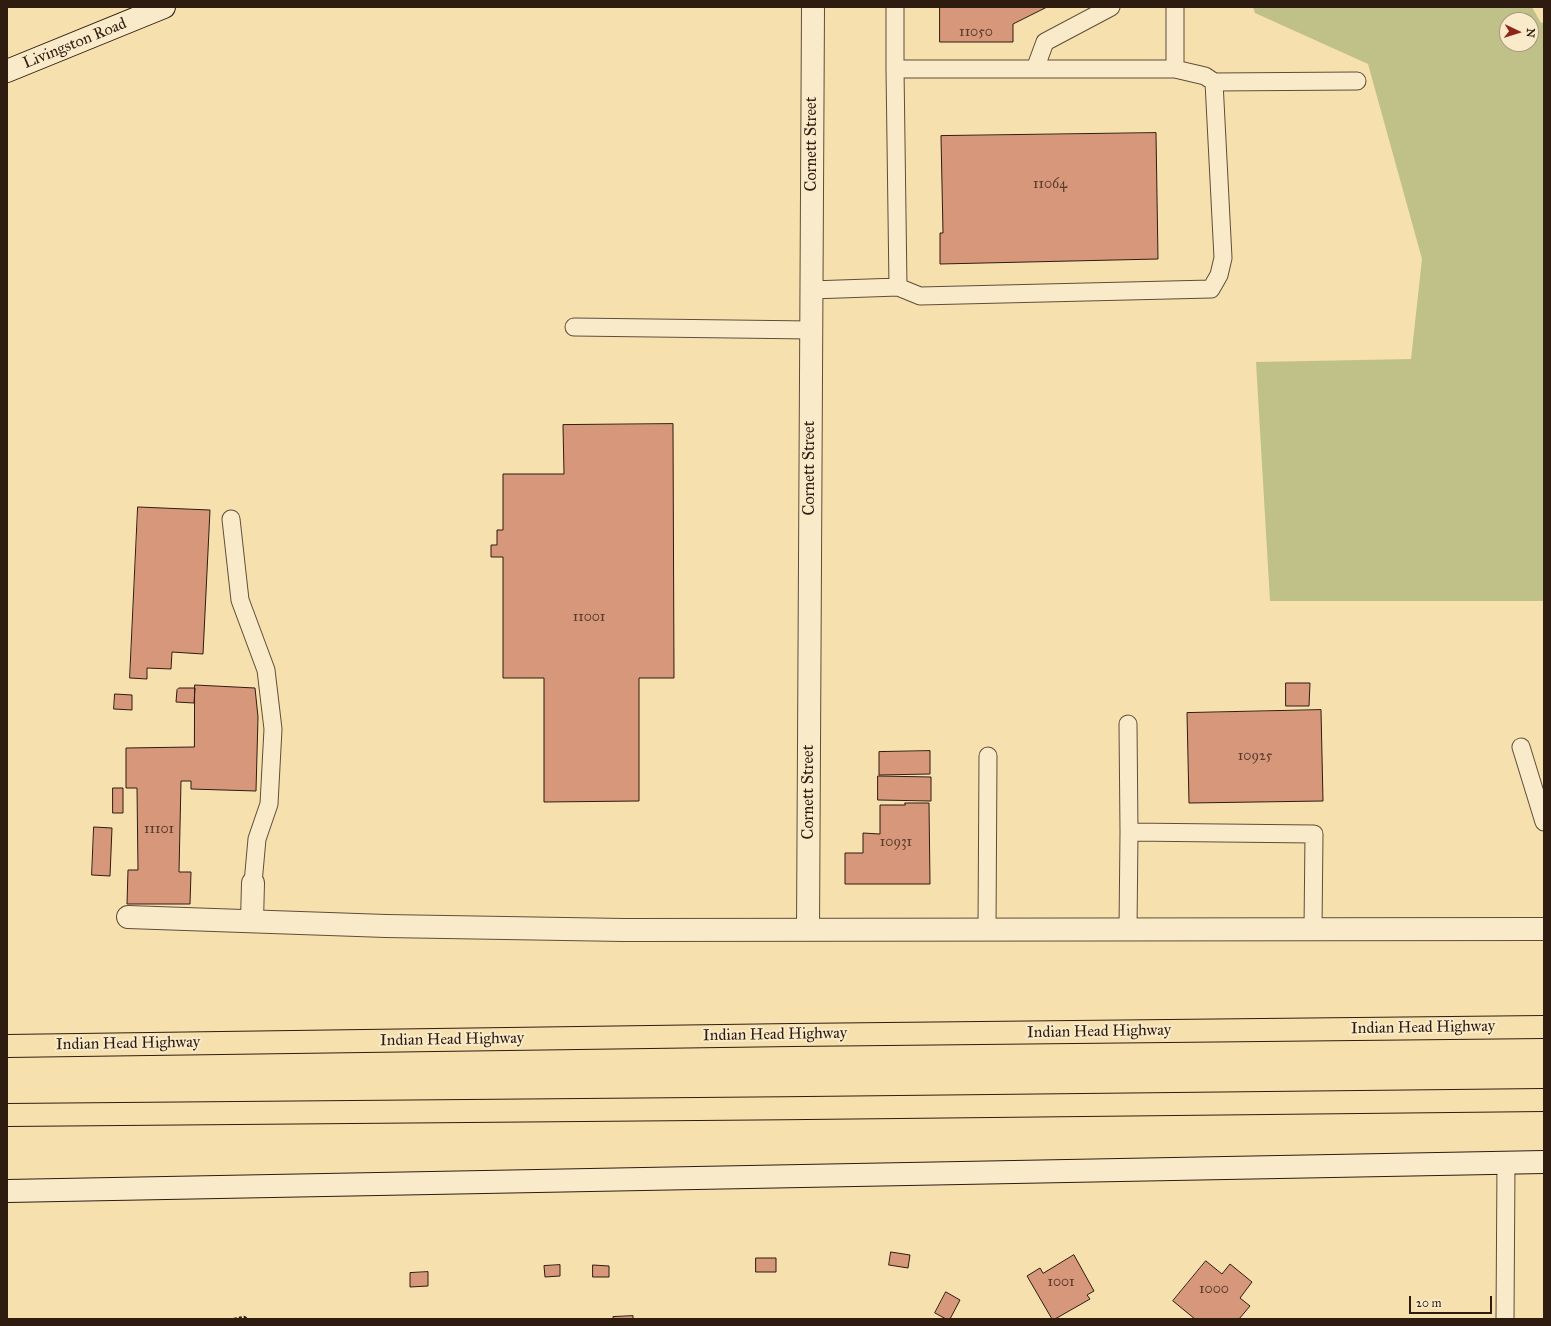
<!DOCTYPE html>
<style>
body{margin:0}
#map{position:relative;width:1551px;height:1326px;overflow:hidden;background:#f6e0ae;font-family:"IM FELL Great Primer",serif}
canvas{display:block}
.frame{position:absolute;inset:0;border:8px solid #2e1c11;pointer-events:none}
.north{position:absolute;left:1499px;top:12px;width:40px;height:40px;box-sizing:border-box;background:#f9ebca;border:1px solid #a89880;border-radius:50%;rotate:94deg;font-size:11px;font-weight:700;line-height:16px;text-align:center;color:#2e1c11}
.north::after{content:'';display:block;margin:auto;width:14px;height:18px;background:#8f2418;clip-path:polygon(50% 0,100% 100%,50% 72%,0 100%)}
.scale{position:absolute;left:1409px;top:1296px;width:83px;height:18px;box-sizing:border-box;border:2px solid #2e1c11;border-top:0;padding-left:5px;font-size:12px;line-height:14px;white-space:nowrap;color:#2e1c11;-webkit-text-stroke:3px #f9ebca;paint-order:stroke}
</style>
<div id="map">
<canvas width="1551" height="1326"></canvas>
<div class="frame"></div>
<div class="north">N</div>
<div class="scale">20 m</div>
</div>
<script>
const ctx = document.querySelector('canvas').getContext('2d');
ctx.lineJoin = 'round';
function fill(path, color) { ctx.fillStyle = color; ctx.fill(path, 'evenodd'); }
function strokePath(path, color, width, dash) { ctx.strokeStyle = color; ctx.lineWidth = width; ctx.lineCap = dash ? 'butt' : 'round'; ctx.setLineDash(dash || []); ctx.stroke(path); }
function label(font, color, halo, rows, align = 'center') {
  ctx.font = font + ' "IM FELL Great Primer",serif'; ctx.lineWidth = 4; ctx.setLineDash([]); ctx.textBaseline = 'middle'; ctx.strokeStyle = halo; ctx.fillStyle = color; for (const [text, x, y, turn = 0] of rows) {
    ctx.save(); ctx.translate(x, y); ctx.rotate((+turn || 0) * Math.PI / 180); ctx.textAlign = isNaN(turn) ? turn : align; if (halo) ctx.strokeText(text, 0, 0); ctx.fillText(text, 0, 0); ctx.restore();
  }
}
fill(new Path2D(`
 M1253,7H1532L1541,23L1544,22V601H1270L1256,362L1411,359L1422,259L1368,64L1255,13ZM1507,20H1531V44H1507Z`), '#c0c188');
const building = new Path2D(`
 M940,7H1047L1013,24V42H940Z
 M1156,133L1158,259L940,264V233H943L941,136Z
 M673,424L674,678H639V801L544,802V678H503V557H491V545H497V530H503V474H564L563,425Z
 M138,507L210,510L203,654L172,652L171,669L147,668V679L130,678Z
 M1286,683H1310L1309,706H1286Z
 M195,685L255,688L258,717L256,791L191,789V781H181L179,872H191L190,904H127L128,870H138L137,788H126V748L194,747Z
 M179,688H195L194,703L176,702L177,690Z
 M115,694L132,695V710L114,709Z
 M1321,710L1323,801L1189,803L1187,713Z
 M930,751V774L879,775V752Z
 M878,776L931,777V801L878,800Z
 M113,788H123V813H113Z
 M905,803H929L930,884H845V853H863V833L880,834V805H905Z
 M94,827L112,828L110,876L92,875Z
 M891,1252L910,1255L908,1268L889,1265Z
 M1074,1255L1094,1291L1087,1295L1090,1299L1055,1319H1052L1027,1276L1040,1268L1043,1273Z
 M756,1258H776V1272H756Z
 M1206,1261L1222,1274L1230,1264L1252,1282L1240,1298L1250,1306L1239,1319H1195L1173,1301Z
 M560,1265V1276L545,1277L544,1266Z
 M593,1265L609,1266V1277H593Z
 M428,1272V1286L410,1287V1273Z
 M946,1292L960,1300L950,1319H946L935,1313Z
 M633,1316V1319H613V1317Z`);
fill(building, '#d7977a');
strokePath(building, '#2e1c11', 1);
const lane = new Path2D(`
 M895,7V69
 M1035,69L1045,42L1111,7
 M1175,69V7
 M1214,82L1357,81
 M811,290L898,287L920,296L1211,289L1219,275L1223,258L1214,82L1205,76L1175,69H895L898,287
 M574,327L811,330
 M231,519L240,600L266,670L273,729L269,804L257,839L253,883
 M1128,724L1129,832
 M1521,747L1544,822
 M987,930L988,756
 M1128,930L1129,832L1314,834L1313,929
 M1505,1319L1506,1163`);
const street = new Path2D(`
 M128,917L386,926L624,930L1544,929
 M252,921L253,883
 M808,930L813,7`);
const secondary = new Path2D(`
 M7,71L164,7
 M7,1191L1544,1162`);
const highway = new Path2D(`
 M7,1046L793,1035L1544,1027
 M7,1115C519,1113 1032,1104 1544,1100`);
strokePath(lane, '#604d38', 19);
strokePath(street, '#604d38', 24);
strokePath(secondary, '#2e1c11', 24);
strokePath(highway, '#2e1c11', 24);
strokePath(new Path2D(`
 M234,1319L244,1317L248,1319`), '#2e1c11', 2.5, [3, 2]);
strokePath(lane, '#f9ebca', 17);
strokePath(street, '#f9ebca', 22);
strokePath(secondary, '#f9ebca', 22);
strokePath(highway, '#f6e0ae', 22);
label('14px', '#583b2b', null, [
 ["11050",976,33],
 ["11064",1050,185],
 ["11001",589,618],
 ["10925",1255,757],
 ["11101",159,830],
 ["10931",896,843],
 ["1001",1061,1283],
 ["1000",1214,1290]
]);
label('16px', '#2e1c11', '#f9ebca', [
 ["Livingston Road",75,44,-22],
 ["Cornett Street",812,144,-90],
 ["Cornett Street",810,468,-90],
 ["Cornett Street",809,792,-90],
 ["Indian Head Highway",1423,1028,-1],
 ["Indian Head Highway",1099,1032,-1],
 ["Indian Head Highway",775,1035,-1],
 ["Indian Head Highway",452,1040,-1],
 ["Indian Head Highway",128,1044,-1]
]);
</script>
